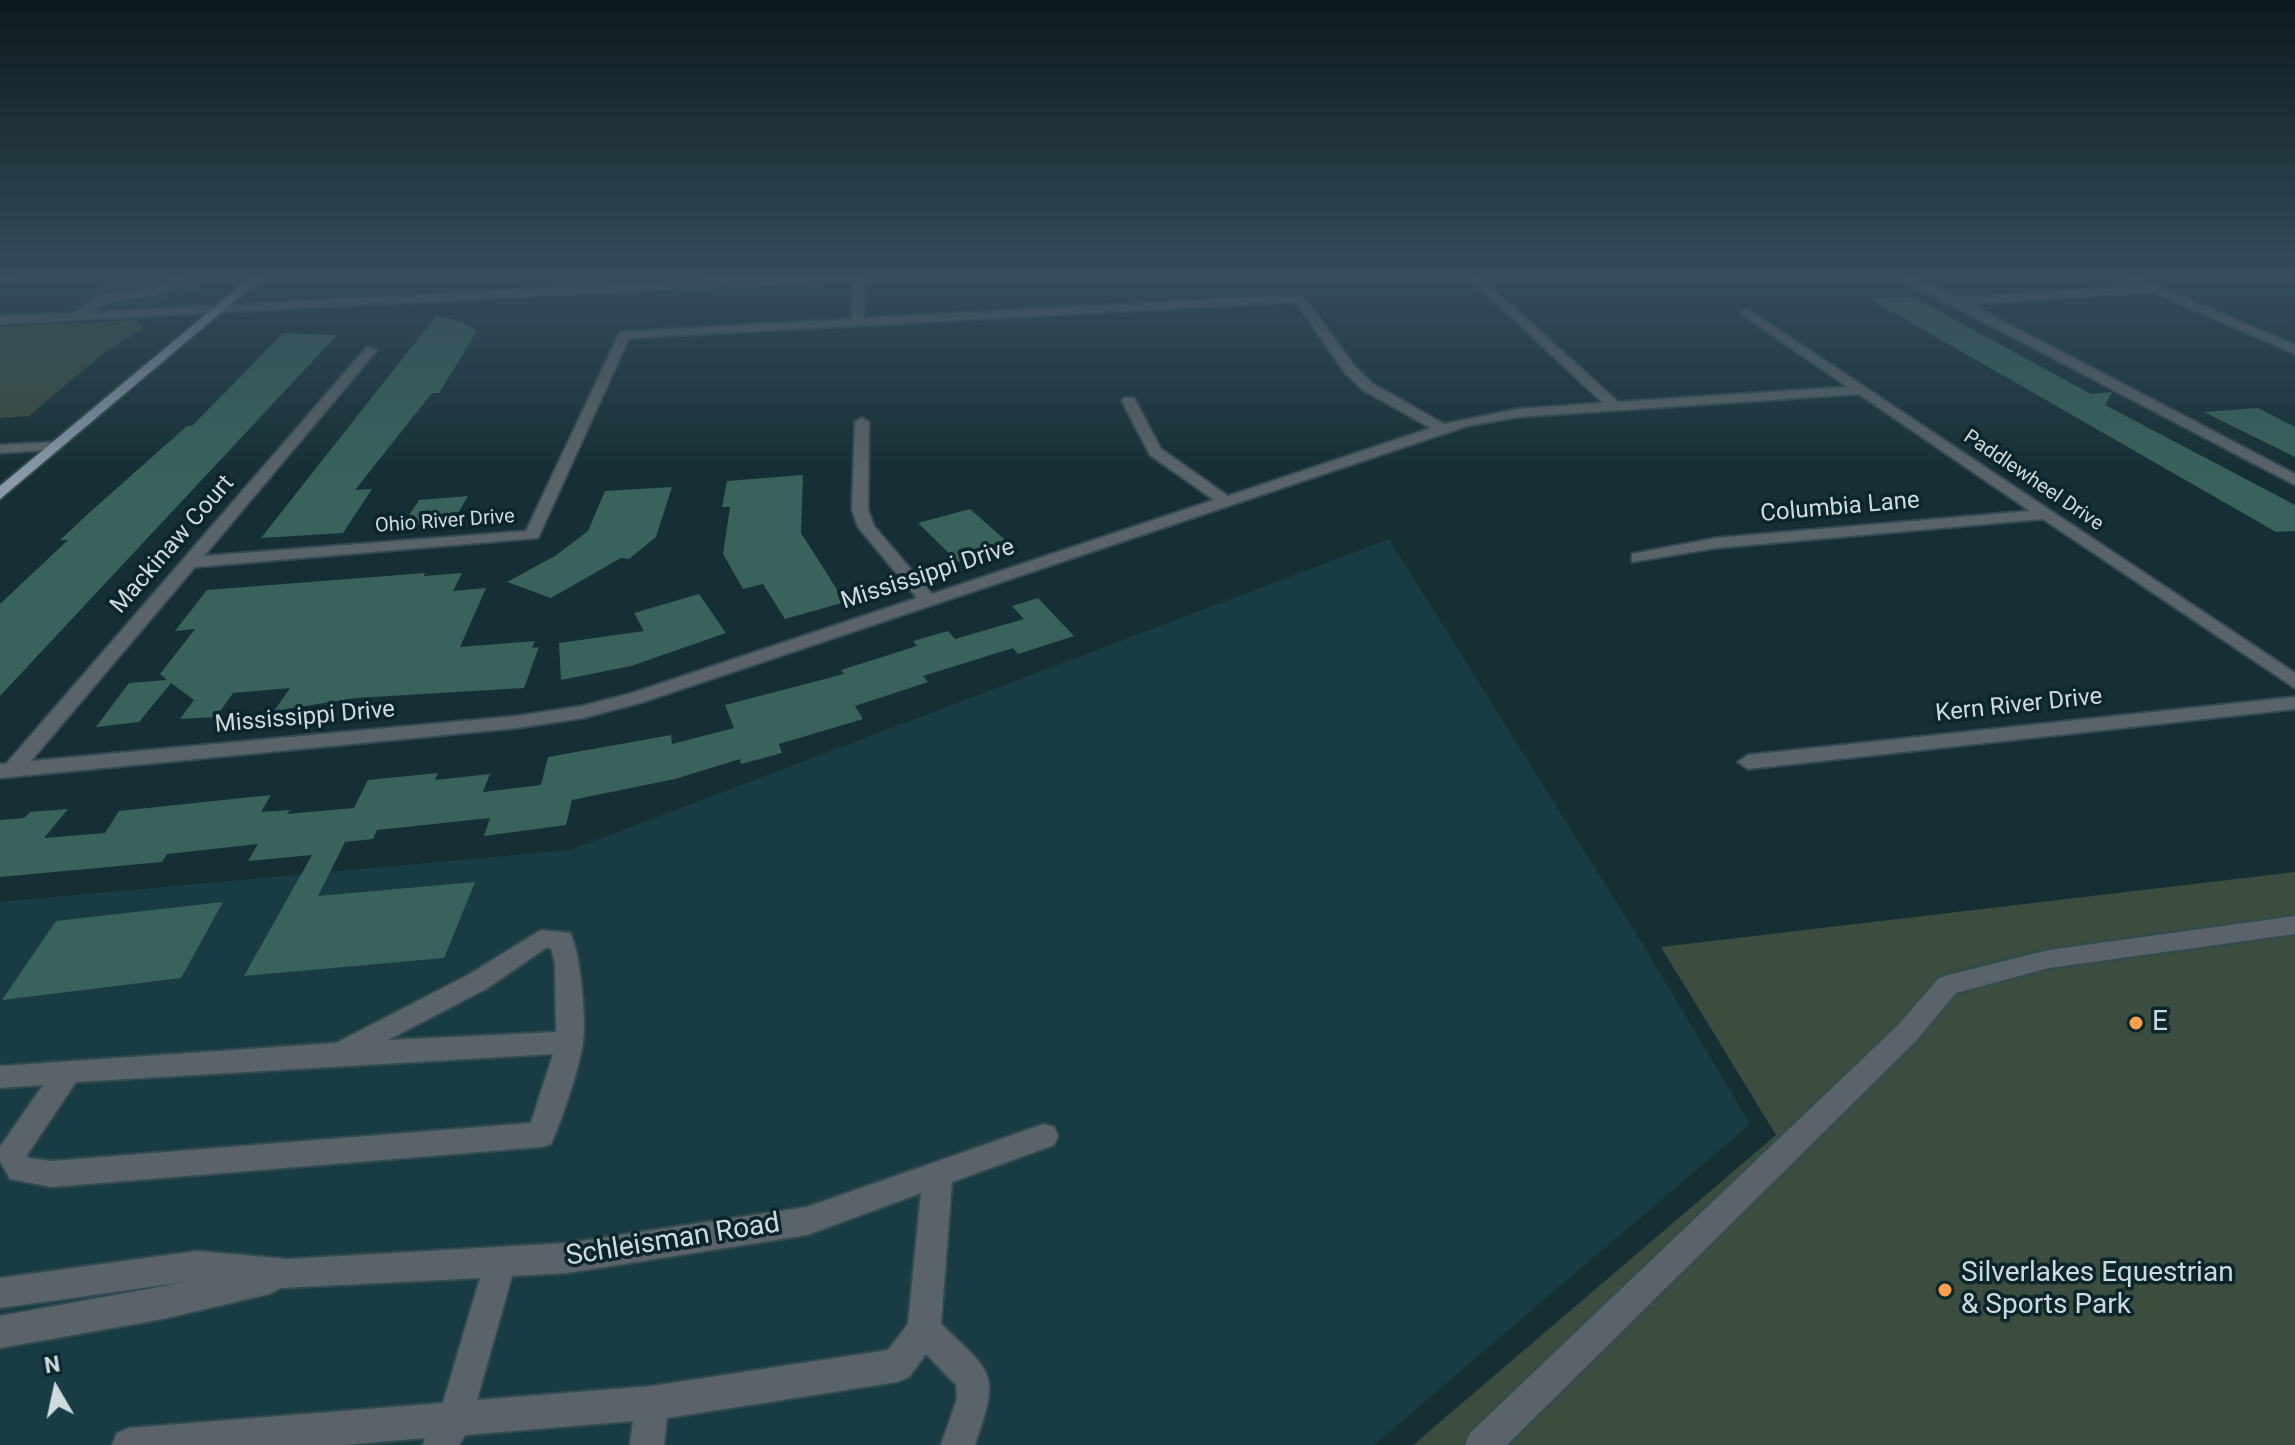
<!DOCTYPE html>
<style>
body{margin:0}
#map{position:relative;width:2295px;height:1445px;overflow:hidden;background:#152f35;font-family:Roboto,sans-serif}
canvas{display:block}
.north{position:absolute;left:16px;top:1349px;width:80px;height:80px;-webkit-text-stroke:6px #0b252b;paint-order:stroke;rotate:351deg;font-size:22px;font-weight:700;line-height:32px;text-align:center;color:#cddbdf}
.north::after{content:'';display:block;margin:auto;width:28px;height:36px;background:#cddbdf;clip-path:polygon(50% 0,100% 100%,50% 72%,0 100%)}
</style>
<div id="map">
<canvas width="2295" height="1445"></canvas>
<div class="north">N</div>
</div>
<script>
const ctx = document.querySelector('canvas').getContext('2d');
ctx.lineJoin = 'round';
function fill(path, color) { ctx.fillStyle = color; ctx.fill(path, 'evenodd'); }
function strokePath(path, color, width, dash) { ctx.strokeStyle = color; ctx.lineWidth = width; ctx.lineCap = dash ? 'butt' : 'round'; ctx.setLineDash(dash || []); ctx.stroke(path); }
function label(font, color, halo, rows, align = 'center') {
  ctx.font = font + ' Roboto,sans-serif'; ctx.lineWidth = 7; ctx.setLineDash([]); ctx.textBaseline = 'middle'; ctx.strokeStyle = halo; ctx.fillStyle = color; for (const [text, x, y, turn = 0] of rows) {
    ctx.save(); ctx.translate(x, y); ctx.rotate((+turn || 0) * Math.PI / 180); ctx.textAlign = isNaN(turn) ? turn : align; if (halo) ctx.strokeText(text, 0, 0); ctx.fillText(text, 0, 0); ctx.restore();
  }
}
fill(new Path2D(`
 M115,276H212L185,296L156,305L67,309Z
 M1389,539L1642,943L1750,1124L1374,1445H0V902L570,850Z`), '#193c44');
fill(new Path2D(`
 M135,320L145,327L101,355L29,416L0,418V327Z
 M2295,872V1445H1413L1776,1135L1661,947Z`), '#3a4d3f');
fill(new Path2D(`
 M1913,297L2091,394L2112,392L2105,405L2295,505V531L2276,532L1870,299Z
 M436,316L462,322L477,331L439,393H432L355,490L372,489L343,533L261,538Z
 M283,333L337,335L0,696V604L68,540H60L89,513L187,426H192Z
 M2258,408L2295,427V457L2204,412Z
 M803,475L801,533L845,602L785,619L763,584L743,589L723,554L730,507H722L727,481Z
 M672,487L656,537L629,559L621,558L551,598L507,582L555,556L588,531L605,491Z
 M468,496L453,522L402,526L419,500Z
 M970,509L1011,545L958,562L918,523Z
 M425,573L424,576L462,573L453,591L486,588L460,647L535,641L532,648L539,647L524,688L356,698L274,711L290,688L233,693L216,717L180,719L194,700L171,683L139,722L96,727L129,683L167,680L160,674L195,629L175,631L207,590Z
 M699,594L726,633L631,666L561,680L559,643L644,631L634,613Z
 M1038,598L1074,636L1018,654L1013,648L923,676L928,682L855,706L863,719L779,744L782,753L741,764L740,759L675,779L572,800L566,825L484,836L490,818L377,830L373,839L345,842L318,896L475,882L444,958L244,976L312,855L248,861L258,844L167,854L162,862L0,877V820L24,818L30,812L68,809L44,838L105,833L119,811L271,795L261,812L290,810L287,814L354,808L368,780L438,773L435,780L490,774L483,792L541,785L548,757L671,735L672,744L734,728L725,705L844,674L841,670L917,646L913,641L948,631L955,639L1024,619L1012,606Z
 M223,902L181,978L2,1000L56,921Z`), '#39625c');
const minor = new Path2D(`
 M0,276H29L0,280Z
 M172,276H184C150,311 127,286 91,312L788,276H865L864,318L1299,295L1303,296L1355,367L1373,384L1444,424L1518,409L1603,403L1468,276H1479L1618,402L1848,387L1743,315L1741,313L1747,309L2295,673V688L2043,519L1716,548L1632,562V554L1716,538L2030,511L1859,394L1518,417L1467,426L643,702L583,718L517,728L0,778V764H6L367,347L377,350L204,556L526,531L620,332L852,319L854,279L0,324V316L75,313L102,294L154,290ZM1296,302L1345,373L1363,390L1431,428L1228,496L1161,449L1134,398H1124L1122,401L1150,455L1214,500L932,594L874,526L868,510L869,422L862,418L855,422L852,510L858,527L917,598L629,694L582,706L517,716L31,761L195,567L538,538L629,338Z
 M1896,276H1911L1958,297L2140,287L2120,276H2134L2295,345V354L2153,292L1970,304L2295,474V485Z
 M55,442L60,443V449L0,453V445Z
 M2295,697V709L1748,769L1738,762L1748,755Z
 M2295,916V934L2049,968L1956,993L1915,1042L1507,1445H1465L1470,1433L1897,1026L1939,978L1948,975L2049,950Z
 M541,930L570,933C581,953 586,1020 583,1043C579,1069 562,1120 551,1144L541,1147L52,1187L10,1179L0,1161V1147L43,1085L0,1088V1066L336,1043L468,975ZM546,948H551L555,964L556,1032L388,1040L486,989ZM553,1054L531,1123L52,1161L29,1158L27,1155L76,1082Z
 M1044,1124L1054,1127L1058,1136L1054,1145L952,1182L941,1324C994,1375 1000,1372 975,1445H941L957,1399L956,1385L926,1354L909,1377L897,1382L667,1418L664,1445H630L633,1421L465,1435L459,1445H423L425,1438L343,1445H112L117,1433L129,1428L443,1403L480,1278L281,1288L269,1294L163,1319L0,1348V1316L186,1282L0,1308V1278L197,1251L288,1259L567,1243L807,1207ZM921,1193L908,1324L888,1350L652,1386L477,1400L512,1276L567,1273L807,1235Z`);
const major = new Path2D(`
 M252,276H264L0,499V486Z`);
strokePath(minor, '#324b50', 4);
strokePath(major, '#324b50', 4);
fill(minor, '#5b636a');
fill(major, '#8a9aa9');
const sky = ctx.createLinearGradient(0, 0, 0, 478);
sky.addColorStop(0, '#0c1a1d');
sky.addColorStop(0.58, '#354d5c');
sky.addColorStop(1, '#354d5c00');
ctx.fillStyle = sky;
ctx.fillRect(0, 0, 2295, 478);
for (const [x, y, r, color] of [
 [2136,1023,8,"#fa9f4e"],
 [1945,1290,8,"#fa9f4e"]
]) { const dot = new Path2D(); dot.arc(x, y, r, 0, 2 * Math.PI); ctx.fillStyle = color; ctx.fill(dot); strokePath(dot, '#0b252b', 3); }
label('20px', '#cddbdf', '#0b252b', [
 ["Paddlewheel Drive",2033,481,34],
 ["Ohio River Drive",445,522,-4]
]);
label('24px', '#cddbdf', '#0b252b', [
 ["Columbia Lane",1840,508,-5],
 ["Mackinaw Court",173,545,-49],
 ["Mississippi Drive",928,575,-18],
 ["Kern River Drive",2019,706,-6],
 ["Mississippi Drive",305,718,-5]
]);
label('28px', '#cddbdf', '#0b252b', [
 ["E",2152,1023],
 ["Silverlakes Equestrian",1961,1274],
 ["& Sports Park",1961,1306]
], 'left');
label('28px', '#cddbdf', '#0b252b', [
 ["Schleisman Road",673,1241,-9]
]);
</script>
